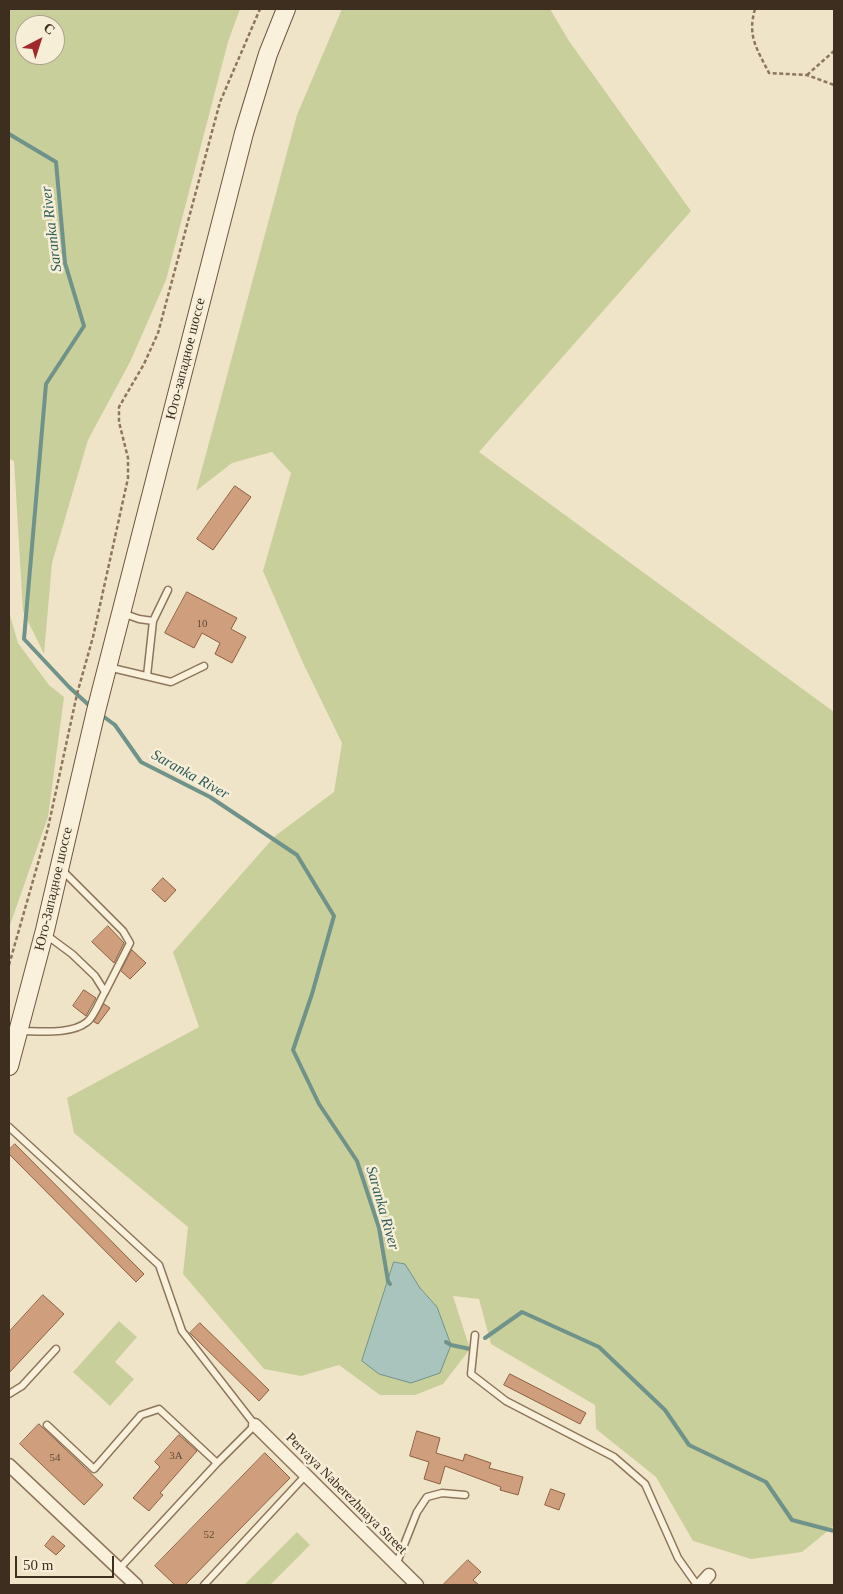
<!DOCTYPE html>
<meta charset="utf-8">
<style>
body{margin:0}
#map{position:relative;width:843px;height:1594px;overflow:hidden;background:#f0e4c8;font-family:Georgia,serif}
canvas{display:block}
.frame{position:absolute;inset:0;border:10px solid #3d2e20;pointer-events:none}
.north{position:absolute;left:15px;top:15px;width:50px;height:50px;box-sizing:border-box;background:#f7eed8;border:1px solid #ada18e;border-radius:50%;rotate:40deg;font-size:14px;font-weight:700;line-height:20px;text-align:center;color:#3d2e20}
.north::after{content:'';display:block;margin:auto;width:18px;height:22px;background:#9e2a2b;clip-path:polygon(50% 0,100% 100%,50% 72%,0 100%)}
.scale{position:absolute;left:15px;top:1556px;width:99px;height:22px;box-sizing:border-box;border:2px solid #3d2e20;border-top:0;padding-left:6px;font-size:15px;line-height:18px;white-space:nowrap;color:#3d2e20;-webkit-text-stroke:4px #f7eed8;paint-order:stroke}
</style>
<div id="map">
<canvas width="843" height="1594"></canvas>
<div class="frame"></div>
<div class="north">С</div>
<div class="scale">50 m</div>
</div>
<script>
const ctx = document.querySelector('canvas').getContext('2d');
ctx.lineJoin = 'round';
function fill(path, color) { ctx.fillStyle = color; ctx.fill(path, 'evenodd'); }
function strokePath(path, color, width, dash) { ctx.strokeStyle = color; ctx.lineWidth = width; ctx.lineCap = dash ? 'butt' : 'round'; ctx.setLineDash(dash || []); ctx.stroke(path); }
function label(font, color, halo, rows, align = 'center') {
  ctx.font = font + ' Georgia,serif'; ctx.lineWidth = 5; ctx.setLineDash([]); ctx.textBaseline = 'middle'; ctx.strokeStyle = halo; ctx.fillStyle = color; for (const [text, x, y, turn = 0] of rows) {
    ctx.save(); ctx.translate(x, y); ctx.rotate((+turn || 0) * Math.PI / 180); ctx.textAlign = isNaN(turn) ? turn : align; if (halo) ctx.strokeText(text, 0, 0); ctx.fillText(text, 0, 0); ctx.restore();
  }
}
fill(new Path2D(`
 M9,9H240L228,42L166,280L130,362L88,440L52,563L44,654L23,611L14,461L9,459ZM25,25H55V55H25Z
 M342,9H550L569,41L691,211L479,452L834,712V1526L802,1552L751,1559L693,1541L656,1477L596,1429L595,1405L491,1344L479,1299L453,1296L470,1349L443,1384L415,1395H380L339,1365L301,1376L264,1369L183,1274L188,1227L74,1133L67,1098L199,1027L173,952L275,836L334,792L342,743L303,663L263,571L291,473L272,452L232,463L196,491L297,115ZM394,1262L405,1264L420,1288L437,1307L451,1345L366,1351Z
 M9,612L18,643L49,685L64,697L48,817L9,928Z
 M119,1321L137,1337L115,1362L134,1379L110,1406L73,1372Z
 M297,1532L310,1545L270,1585H244Z`), '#c9cf9b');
const water = new Path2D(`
 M394,1262L405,1264L420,1288L437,1307L451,1345L440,1373L411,1383L379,1374L362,1361Z`);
fill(water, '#a9c4bc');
strokePath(water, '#6f938a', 1);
strokePath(new Path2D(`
 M9,134L56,162L65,263L84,326L46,384L24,639L69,687L92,708
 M100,714L115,725L141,762L210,797L297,855L334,916L312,994L293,1050L319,1104L357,1161L379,1228L388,1281L390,1284
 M485,1338L522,1312L599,1347L665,1410L689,1445L766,1482L792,1520L834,1531
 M446,1342L451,1345L470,1349`), '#6f938a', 4);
const building = new Path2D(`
 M235,486L251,497L213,550L197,539Z
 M187,592L237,618L231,629L246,637L232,663L215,654L220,643L202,633L194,648L165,633Z
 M163,878L176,890L165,902L152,890Z
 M108,926L124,943L114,963L92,942Z
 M132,950L146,963L130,979L121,971Z
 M84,990L96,998L86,1016L73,1006Z
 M104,1004L110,1008L98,1024L94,1022Z
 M15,1144L144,1274L136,1282L9,1154V1150Z
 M43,1295L64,1314L9,1373V1332Z
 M200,1323L269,1390L259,1401L190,1333Z
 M510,1374L586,1413L580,1424L504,1385Z
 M39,1424L103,1485L84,1505L20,1444Z
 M417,1431L440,1438L436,1453L463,1461L465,1454L491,1463L489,1468L523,1477L518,1495L500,1490L501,1487L445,1466L440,1484L424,1479L429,1462L410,1456Z
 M179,1435L197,1451L160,1493L163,1495L149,1511L133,1498L160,1467L155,1462Z
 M265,1453L290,1478L185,1585H175L155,1566Z
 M551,1489L565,1494L559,1510L545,1505Z
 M53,1536L65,1546L56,1555L45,1546Z
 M468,1560L481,1572L473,1580L479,1585H443Z`);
fill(building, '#cf9f7d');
strokePath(building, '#8d5f41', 1);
const service = new Path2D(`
 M122,613L139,619L153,621L168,590
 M108,667L171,682L204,666
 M147,676L153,621
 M61,869L123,931L130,943L105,992
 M19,1031C39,1031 71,1035 87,1022C94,1017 100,1000 105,992L95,976L72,954L45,934
 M9,1127L159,1265L182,1331L255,1425L217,1463L119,1569
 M475,1335L471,1374L506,1401L614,1457L645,1484L678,1558L697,1585
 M9,1394L22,1386L56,1349
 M47,1425L94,1469L141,1415L159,1409L217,1463
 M396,1565L417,1512L427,1497L442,1493L465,1495
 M204,1585L305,1476`);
const minor = new Path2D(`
 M255,1425L417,1585
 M9,1465L136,1585
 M700,1585L709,1575`);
const secondary = new Path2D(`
 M9,1066L45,930L96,711L244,133L268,54L286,9`);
strokePath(service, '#8d765c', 9);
strokePath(minor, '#8d765c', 15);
strokePath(secondary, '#6f573f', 20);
strokePath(new Path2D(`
 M755,9C747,36 757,49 769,73L807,75L834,85
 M807,75L834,51
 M9,965L48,828L77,694L93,637L128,478V458L119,422V407L144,364L158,333L220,102L260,9`), '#8d765c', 2.5, [4, 2.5]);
strokePath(service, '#faf1dc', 6);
strokePath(minor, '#faf1dc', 12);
strokePath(secondary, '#faf1dc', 18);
label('11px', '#624a37', null, [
 ["10",202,624],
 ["3А",176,1456],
 ["54",55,1458],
 ["52",209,1535]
]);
label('14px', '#3d2e20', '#f7eed8', [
 ["Юго-западное шоссе",186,359,-76],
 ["Юго-Западное шоссе",54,889,-77],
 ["Pervaya Naberezhnaya Street",346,1494,45]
]);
label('italic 15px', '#2f5d5a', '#f7eed8', [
 ["Saranka River",52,229,-97],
 ["Saranka River",190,775,29],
 ["Saranka River",382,1208,74]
]);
</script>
